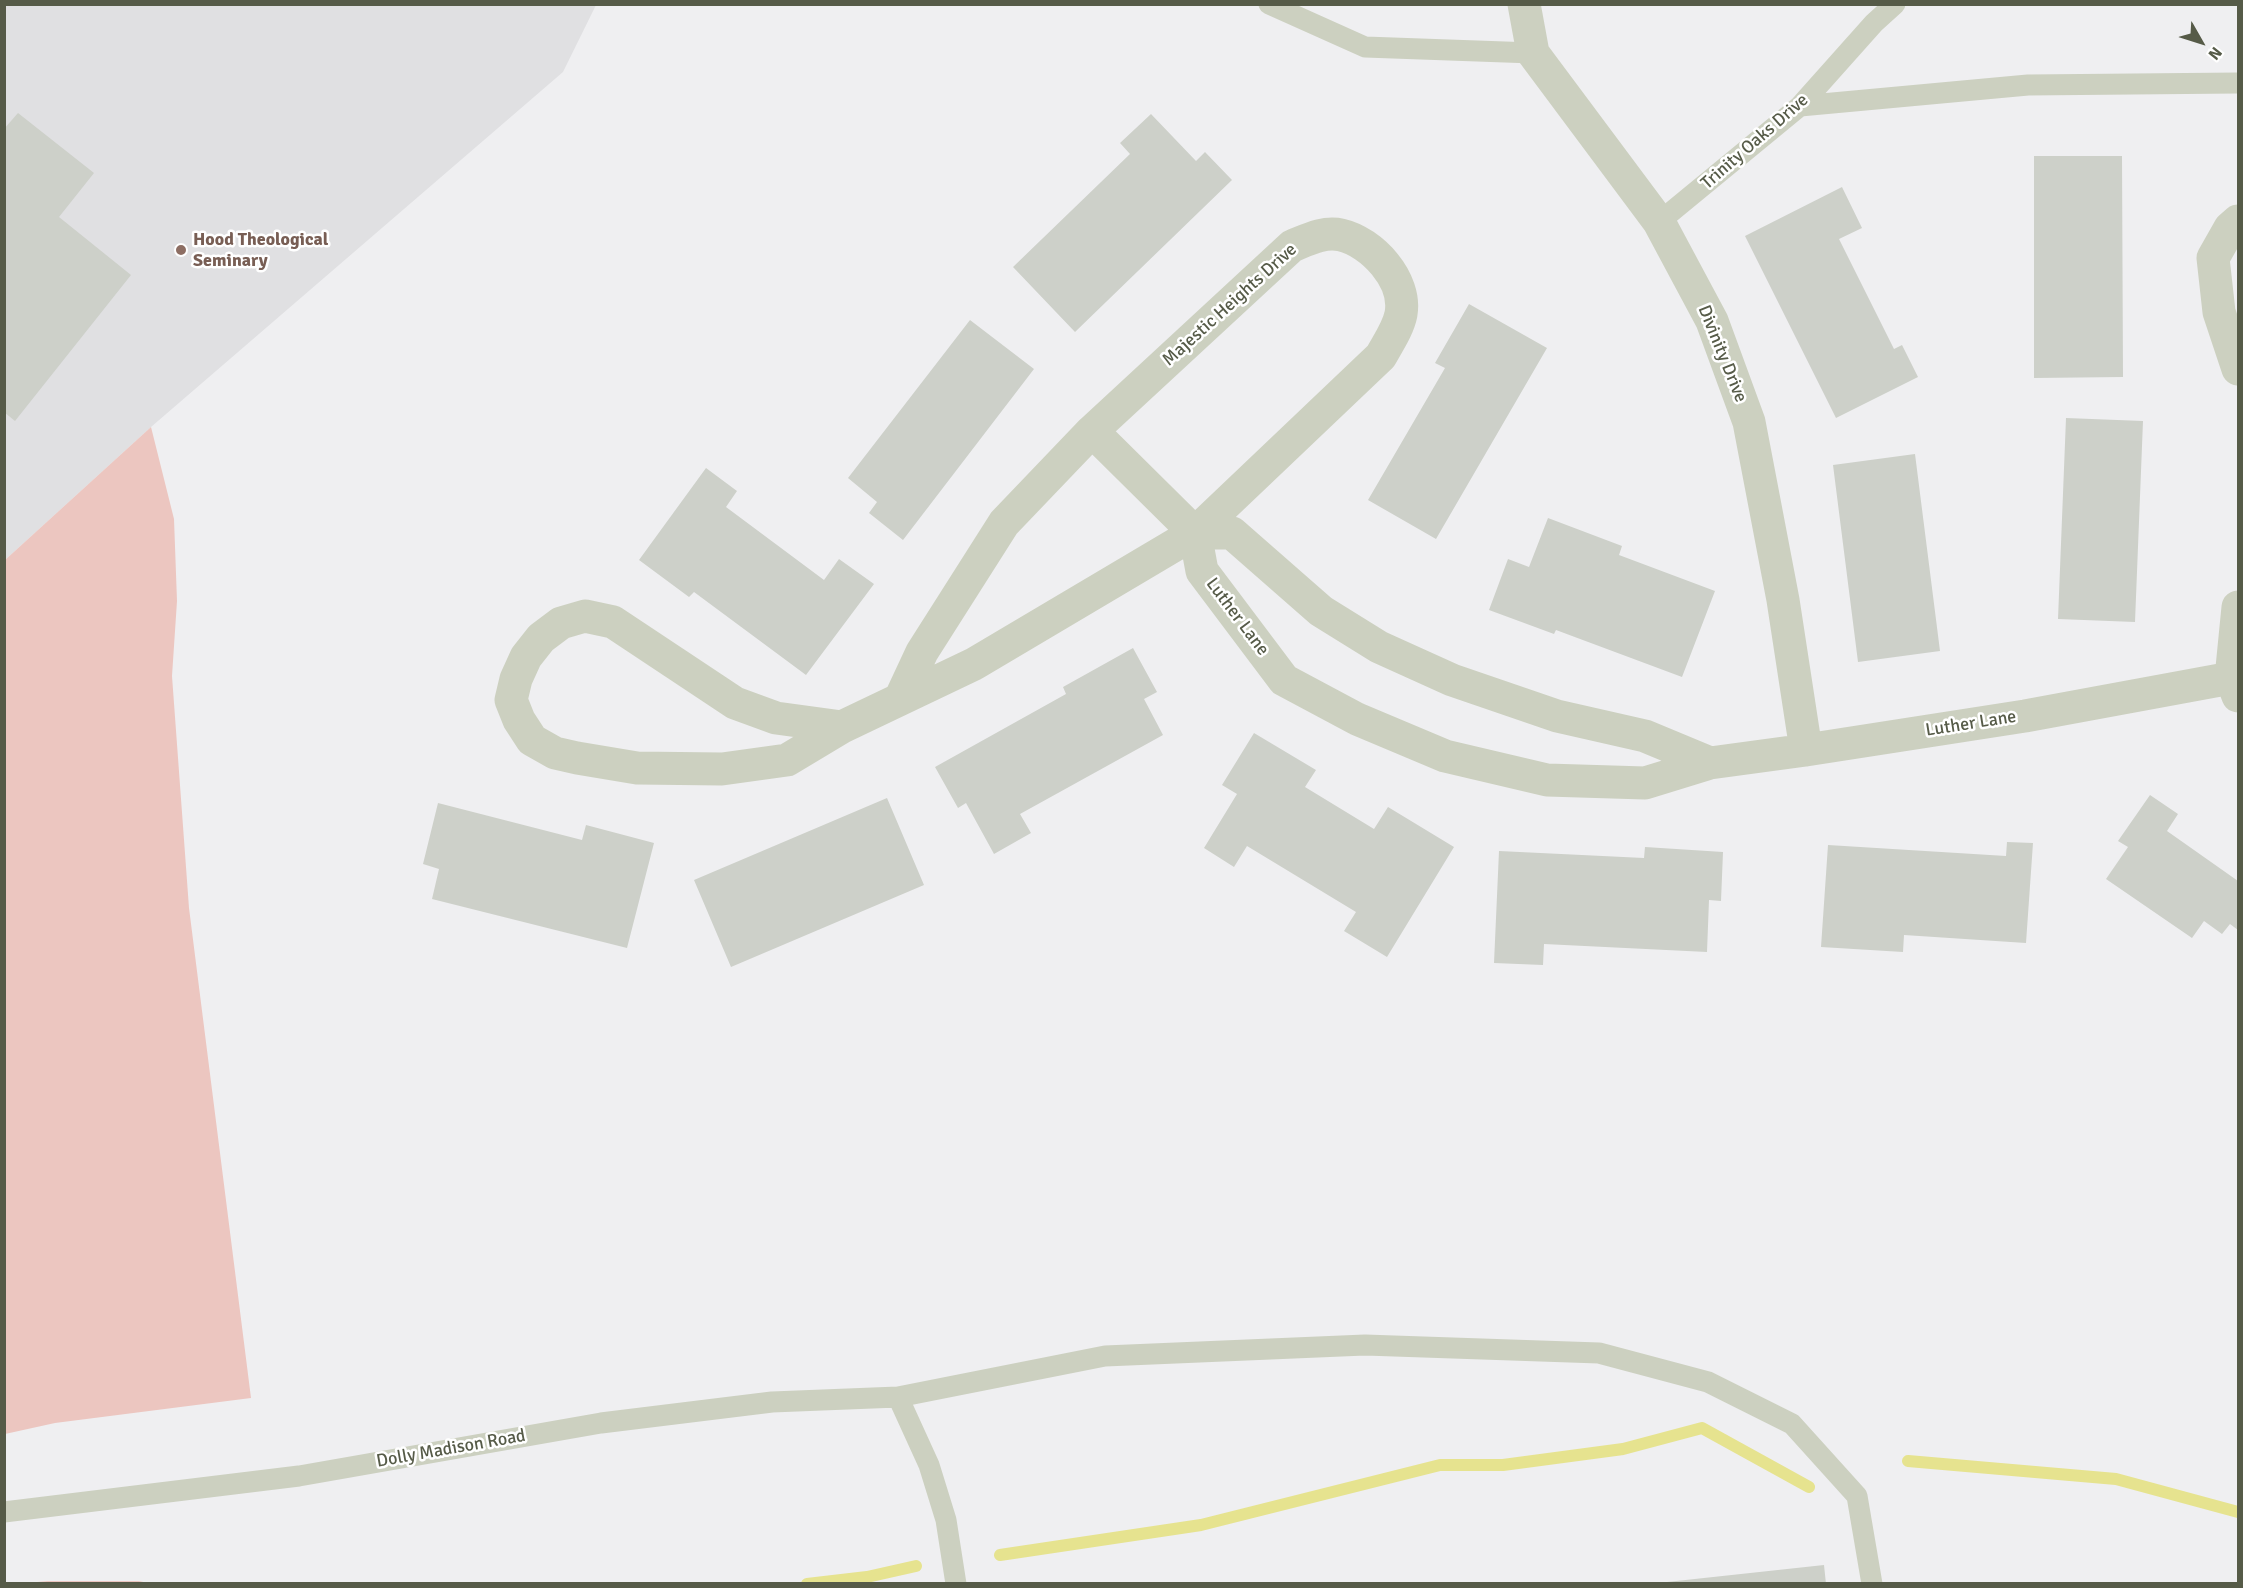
<!DOCTYPE html>
<style>
body{margin:0}
#map{position:relative;width:2243px;height:1588px;overflow:hidden;background:#efeff1;font-family:Signika,sans-serif}
canvas{display:block}
.frame{position:absolute;inset:0;border:6px solid #565b48;pointer-events:none}
.north{position:absolute;left:2171px;top:12px;width:60px;height:60px;-webkit-text-stroke:4px #fff;paint-order:stroke;rotate:129deg;font-size:16px;font-weight:700;line-height:24px;text-align:center;color:#565b48}
.north::after{content:'';display:block;margin:auto;width:21px;height:27px;background:#565b48;clip-path:polygon(50% 0,100% 100%,50% 72%,0 100%)}
</style>
<div id="map">
<canvas width="2243" height="1588"></canvas>
<div class="frame"></div>
<div class="north">N</div>
</div>
<script>
const ctx = document.querySelector('canvas').getContext('2d');
ctx.lineJoin = 'round';
function fill(path, color) { ctx.fillStyle = color; ctx.fill(path, 'evenodd'); }
function strokePath(path, color, width, dash) { ctx.strokeStyle = color; ctx.lineWidth = width; ctx.lineCap = dash ? 'butt' : 'round'; ctx.setLineDash(dash || []); ctx.stroke(path); }
function label(font, color, halo, rows, align = 'center') {
  ctx.font = font + ' Signika,sans-serif'; ctx.lineWidth = 5; ctx.setLineDash([]); ctx.textBaseline = 'middle'; ctx.strokeStyle = halo; ctx.fillStyle = color; for (const [text, x, y, turn = 0] of rows) {
    ctx.save(); ctx.translate(x, y); ctx.rotate((+turn || 0) * Math.PI / 180); ctx.textAlign = isNaN(turn) ? turn : align; if (halo) ctx.strokeText(text, 0, 0); ctx.fillText(text, 0, 0); ctx.restore();
  }
}
fill(new Path2D(`
 M5,5H596L563,72L151,427L5,560Z`), '#e0e0e2');
fill(new Path2D(`
 M151,427L174,519L177,601L172,676L189,908L251,1398L55,1423L5,1434V560Z
 M48,1581H139L148,1583H26Z`), '#ecc6c0');
strokePath(new Path2D(`
 M1908,1461L2116,1479L2238,1512
 M1000,1555L1201,1525L1440,1465H1503L1623,1449L1702,1428L1809,1487
 M807,1584L867,1577L916,1566`), '#e6e38f', 12);
fill(new Path2D(`
 M18,113L94,173L59,217L131,275L15,421L4,412V129Z
 M1151,114L1196,161L1205,152L1232,180L1075,332L1013,267L1130,154L1120,143Z
 M2034,156H2122L2123,377L2034,378Z
 M1842,187L1862,228L1839,239L1894,349L1902,345L1918,377L1836,418L1745,236Z
 M1469,304L1547,348L1436,539L1368,500L1445,368L1435,363Z
 M970,320L1034,369L903,540L869,513L877,502L848,478Z
 M2066,418L2143,421L2135,622L2058,619Z
 M1915,454L1940,651L1858,662L1833,465Z
 M706,468L737,491L726,507L824,580L839,559L874,584L806,675L694,592L689,597L639,560Z
 M1548,518L1622,546L1619,555L1715,591L1682,677L1556,630L1554,634L1489,610L1508,559L1529,567Z
 M1133,648L1157,692L1144,699L1163,735L1020,814L1031,833L994,854L966,803L958,808L935,767L1066,694L1063,687Z
 M1254,733L1316,770L1305,787L1374,829L1388,807L1454,847L1387,957L1344,931L1356,912L1247,846L1234,867L1204,848L1237,794L1222,785Z
 M2150,795L2178,814L2167,831L2238,881V930L2230,924L2222,934L2204,921L2192,938L2106,879L2128,847L2118,841Z
 M887,798L924,885L731,967L694,880Z
 M438,803L582,840L586,825L654,843L627,948L432,899L439,869L423,864Z
 M2007,842L2033,843L2026,943L1904,935L1903,952L1821,947L1828,845L2006,856Z
 M1645,847L1723,852L1721,901L1709,900L1707,952L1544,944L1543,965L1494,963L1499,851L1644,858Z
 M1824,1565L1826,1584H1667V1582Z`), '#cdd0c9');
strokePath(new Path2D(`
 M1269,4L1365,47L1533,53
 M1800,106L2028,85L2238,83
 M1659,222L1800,106L1874,23L1895,4
 M898,1397L929,1465L946,1520L956,1584
 M4,1512L299,1476L601,1423L772,1402L898,1397L1105,1356L1365,1345L1599,1353L1708,1382L1792,1424L1857,1496L1872,1584`), '#ccd0c0', 21);
strokePath(new Path2D(`
 M1524,4L1533,53L1659,222L1712,321L1749,422L1783,600L1806,750
 M2238,221L2230,228L2213,258L2219,312L2238,369
 M1195,533L1202,571L1284,680L1357,719L1445,756L1547,780L1645,783L1710,763L1806,750L2025,716L2231,678
 M1195,533H1232L1321,611L1379,647L1452,680L1557,716L1645,736L1710,763
 M2238,607L2231,678L2238,696
 M901,697L922,652L1004,523L1092,431L1292,246C1307,240 1324,231 1341,235C1372,242 1407,280 1401,314C1398,329 1388,343 1381,356L1195,533
 M842,727L776,718L735,703L613,622L585,616L561,623L541,638L526,657L516,679L511,700L519,720L532,740L555,753L577,758L637,768L722,769L787,760L842,727L974,664L1195,533L1092,431`), '#ccd0c0', 33);
for (const [x, y, r, color] of [
 [181,250,6,"#8d6e63"]
]) { const dot = new Path2D(); dot.arc(x, y, r, 0, 2 * Math.PI); ctx.fillStyle = color; ctx.fill(dot); strokePath(dot, '#fff', 2); }
label('18px', '#565b48', '#fff', [
 ["Trinity Oaks Drive",1755,142,-41],
 ["Majestic Heights Drive",1230,305,-42],
 ["Divinity Drive",1722,354,68],
 ["Luther Lane",1237,617,53],
 ["Luther Lane",1971,724,-9],
 ["Dolly Madison Road",451,1449,-10]
]);
label('bold 18px', '#785e54', '#fff', [
 ["Hood Theological",193,240],
 ["Seminary",193,261]
], 'left');
</script>
